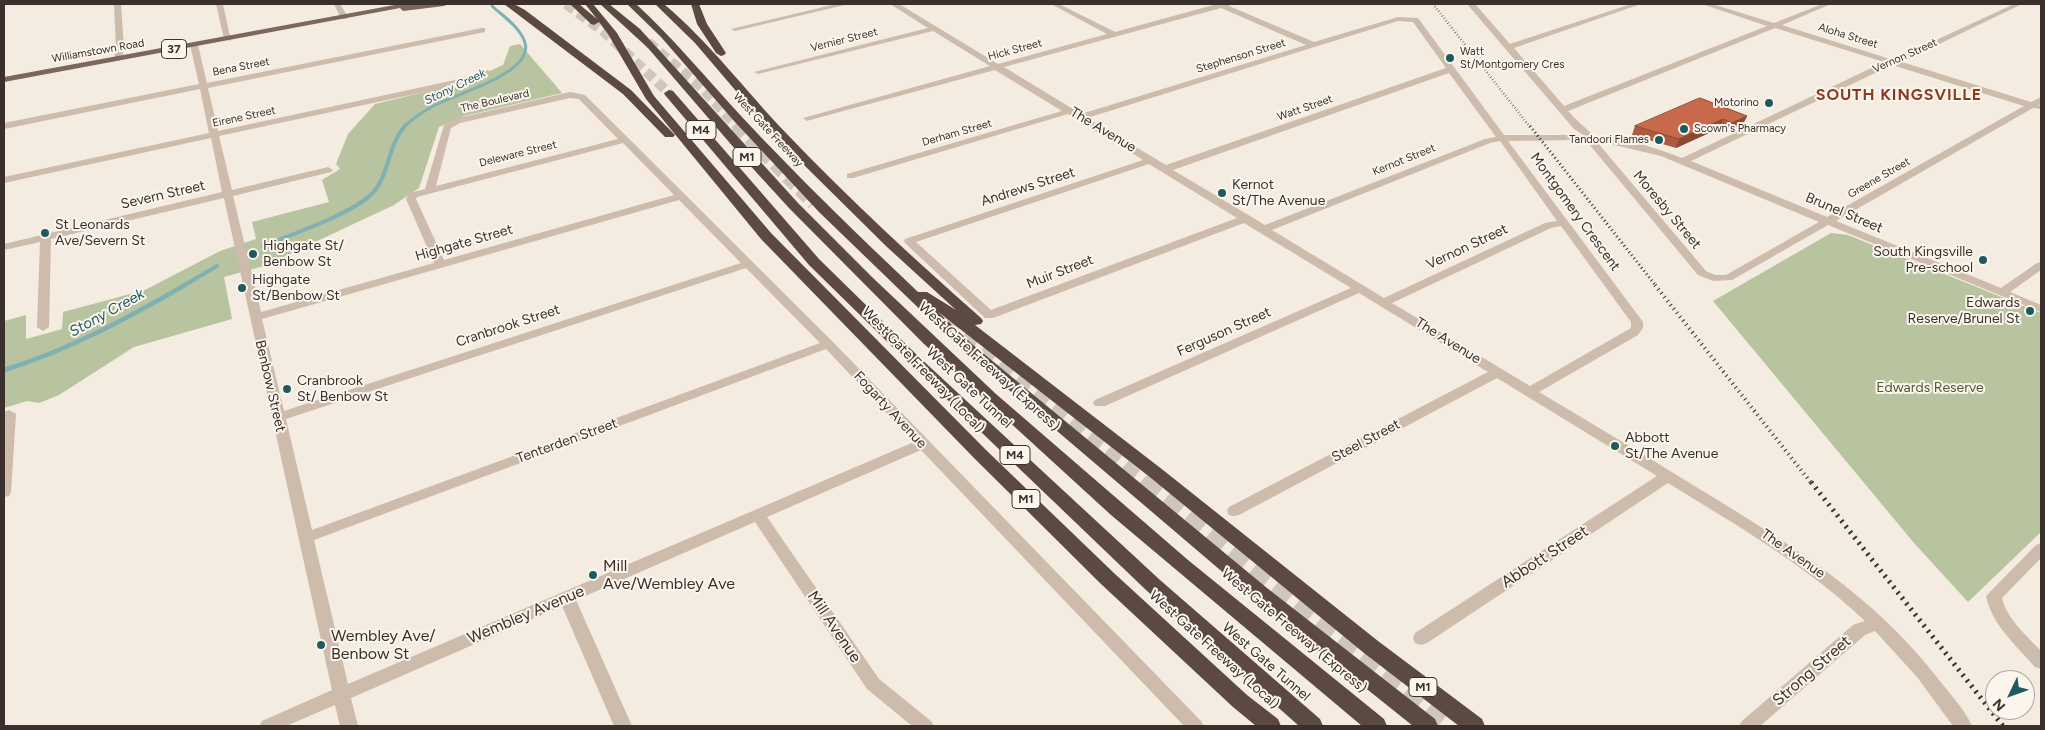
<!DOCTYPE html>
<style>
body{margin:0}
#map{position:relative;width:2045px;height:730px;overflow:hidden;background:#f4ebe1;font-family:Figtree,sans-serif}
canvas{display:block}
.frame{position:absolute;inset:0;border:5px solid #3b302b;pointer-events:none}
.north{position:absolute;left:1985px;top:670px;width:50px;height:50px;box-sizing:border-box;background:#fbf5ee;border:1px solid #aea6a0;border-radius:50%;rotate:228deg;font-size:14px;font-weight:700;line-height:20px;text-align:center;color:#3b302b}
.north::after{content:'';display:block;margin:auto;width:18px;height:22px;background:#1f5a5e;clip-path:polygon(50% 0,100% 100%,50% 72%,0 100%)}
</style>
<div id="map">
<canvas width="2045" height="730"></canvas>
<div class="frame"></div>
<div class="north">N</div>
</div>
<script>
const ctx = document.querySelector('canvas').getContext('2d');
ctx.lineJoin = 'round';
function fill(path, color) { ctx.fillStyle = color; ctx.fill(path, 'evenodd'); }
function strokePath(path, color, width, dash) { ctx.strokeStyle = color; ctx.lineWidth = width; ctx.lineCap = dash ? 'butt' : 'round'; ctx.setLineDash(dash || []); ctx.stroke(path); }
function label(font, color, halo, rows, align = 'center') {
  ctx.font = font + ' Figtree,sans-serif'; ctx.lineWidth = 4; ctx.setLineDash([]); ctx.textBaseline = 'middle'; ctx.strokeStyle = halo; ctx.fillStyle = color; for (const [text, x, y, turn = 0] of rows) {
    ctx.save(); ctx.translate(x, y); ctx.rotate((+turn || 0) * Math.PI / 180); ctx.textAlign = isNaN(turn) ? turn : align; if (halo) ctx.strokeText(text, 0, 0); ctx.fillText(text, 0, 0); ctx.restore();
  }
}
fill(new Path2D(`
 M520,44L562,93L464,116L439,127L419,188L394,205L264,266L224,277L232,319L134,347L59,395L39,403L27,401L4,408V321L26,315V339L62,329L63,312L145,290L220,251L256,239L252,222L329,202L322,180L340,169L336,164L348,134L375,104L441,88L460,87L467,85L470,80L503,65L510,46Z
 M1831,233L1848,235L2041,313V532L1968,602L1914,543L1713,301Z`), '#b8c4a0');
strokePath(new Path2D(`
 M404,127C413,118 424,111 435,105C454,95 534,73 525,43C521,28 503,16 492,6`), '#7fb0b2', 3);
strokePath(new Path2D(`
 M263,246C290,235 361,211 376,189C390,170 388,145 405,126
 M183,286L217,266`), '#7fb0b2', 4);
strokePath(new Path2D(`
 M4,370C69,350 126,319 185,285`), '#7fb0b2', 4.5);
strokePath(new Path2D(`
 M566,4L604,32L669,93
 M648,42L702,88L737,127`), '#cfc6bd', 10, [10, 5]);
strokePath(new Path2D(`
 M736,126L813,204`), '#cfc6bd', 12, [12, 6]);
strokePath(new Path2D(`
 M929,305L1145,484`), '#cfc6bd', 15, [15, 8]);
strokePath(new Path2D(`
 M1143,482L1231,555L1446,726`), '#cfc6bd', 19, [19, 9]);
fill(new Path2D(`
 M114,4H121L124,48L122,59L118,61L114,59L116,48Z
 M216,4H223L231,41L224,39Z
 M334,4H340L348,17L347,19H341Z
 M836,4H849L735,31L731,29Z
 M890,4H899L998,64L1107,34L1051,4H1059L1115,32L1217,4H1231L1229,6L1314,42L1398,17L1418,18L1504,135H1581L1583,137L1578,140L1508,141L1643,322V328L1638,335L1539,392C1593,424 1648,457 1701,490C1790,544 1875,596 1939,680C1950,694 1965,710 1972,726H1953L1917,677L1875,631L1865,635L1760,726H1739L1742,721L1853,625L1865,621C1806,565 1736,525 1668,483L1427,643L1421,645L1415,643L1413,638L1415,633L1657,476L1497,378L1239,515L1234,516L1229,515L1227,511L1229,507L1488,372L1359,293L1105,406H1095L1093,403L1095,400L1351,288L1244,223L993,318H985L905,243L904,241L905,239L1143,160L1068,114L853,178H847V174L1062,111L995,70L810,120L807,121L803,118L990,66L933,31L758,74L754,72L928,28ZM1221,8L1306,45L1081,114L1004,67ZM1398,21L1413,22L1446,68L1166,165L1087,118ZM1449,73L1496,137L1485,139L1265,225L1173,170ZM1500,141L1557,221L1545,223L1384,298L1272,230L1490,143ZM1149,164L1237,218L991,310L916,242ZM1561,226L1631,322V328L1530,386L1392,303L1551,228Z
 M1467,4H1475L1510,44L1631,4H1641L1514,48L1564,106L1767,26L1702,4H1712L1774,23L1822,4H1831L1782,25L1893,60L2014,4H2022L1902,62L2031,102L2041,97V103L2039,105L2041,107L2040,109L2033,108L1836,221L2001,288L2037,263L2041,262V270L2010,292L2041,305V312L1828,225L1732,280L1713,281L1698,275L1589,144L1594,141L1597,142L1706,271L1715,275H1726L1819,222L1661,156L1597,141V137C1615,134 1665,151 1682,158L1884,62L1775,28L1568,111C1576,120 1585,127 1593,135L1588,138L1574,129ZM1892,65L2024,106L1827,217L1691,161Z
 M482,28H485V32L208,88L218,131L455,80L487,70L491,72L457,85L219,136L232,190L328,167L333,170L331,172L233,196L261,312L434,263L406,199L409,193L425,189L444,125L454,119L570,92L585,95L832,341L1201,721L1204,726H1184L921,450L767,517L879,679L931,721L934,726H912L867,689L755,522L576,600L632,726H614L562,606L351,698L358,726H340L335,705L286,726H259L262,721L332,690L224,198L51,239L49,327L43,331L37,327L40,242L4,250V244L222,192L211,138L4,183V177L209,133L200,89L4,129V123L199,84L190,45L194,43L198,45L207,83ZM570,98L579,99L618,139L436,186L451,128L460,123ZM623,143L674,195L444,260L416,199L417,197ZM679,200L741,263L284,411L262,319ZM746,268L820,343L312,530L286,419ZM826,349L914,442L348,684L314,540Z
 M9,410L16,414L11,492L9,496L4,497V412Z
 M2041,543V558L2002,598C2007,619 2026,635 2041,651V669L2035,667C2016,645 1992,625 1986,596L2036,545Z`), '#cdbbac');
fill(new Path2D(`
 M400,4H414V5L448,4L444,6L403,11L400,8L4,82V77Z`), '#7d675c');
fill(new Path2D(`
 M504,4H514L525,10L631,90L673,133L675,135L673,137H665L623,94Z
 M570,4H579L597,19L585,4H593L617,33L654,96L771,233L986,450L1115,574L1247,695L1278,719L1281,726H1256L1233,707L1101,584L974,458L761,239L646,99L608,34L599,22L594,25L591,24Z
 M600,4H609L640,29L798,203L873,278L996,394L1188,560L1384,719L1387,726H1362L1111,515L923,343L789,208L735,149L648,48Z
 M627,4H636C674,39 707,79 742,117C799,178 858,235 918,292H927L956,310L887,247L806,167L753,111L695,43L655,4H664C709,42 745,90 786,133C848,198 914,259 981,318L983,321L981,324L975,325L1163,470L1378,641L1482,719L1485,726H1459L1364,653L1151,478L937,311L972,344L1267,588L1435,719L1438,726H1413L1253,598L962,350L819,212L734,121L661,37Z
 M691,4H699L707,24L726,53L724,55L721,56L716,53L697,24Z
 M669,90L673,91L819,259L918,356L1160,580L1320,719L1323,726H1299L1146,590L908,362L809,265L665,95L664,93Z`), '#5c4a42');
strokePath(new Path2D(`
 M1433,4L1530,127`), '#3b302b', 2.5, [0.5, 2.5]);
strokePath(new Path2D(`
 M1530,126L1656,286`), '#3b302b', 3, [1, 3]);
strokePath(new Path2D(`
 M1655,285L1812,484`), '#3b302b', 4, [1, 4]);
strokePath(new Path2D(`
 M1811,482L2003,726`), '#3b302b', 5, [2, 5]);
fill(new Path2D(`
 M1747,116L1743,124L1728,131L1720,128L1676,148L1632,135L1635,126Z`), '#ac5a40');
fill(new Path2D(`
 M1747,116L1743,124L1728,131L1732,123Z
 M1723,119L1720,128L1676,148L1679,139Z`), '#8c4a34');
const building = new Path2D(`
 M1700,98L1747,116L1732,123L1723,119L1679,139L1635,126Z`);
fill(building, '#c8694b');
strokePath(building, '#8c4a34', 1);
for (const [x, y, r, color] of [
 [1450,58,5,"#1f5a5e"],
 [1769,103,5,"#1f5a5e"],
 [1684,129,5,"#1f5a5e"],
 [1659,140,5,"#1f5a5e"],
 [1222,193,5,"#1f5a5e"],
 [45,233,5,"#1f5a5e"],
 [253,254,5,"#1f5a5e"],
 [1983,260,5,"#1f5a5e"],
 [242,288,5,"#1f5a5e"],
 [2030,311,5,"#1f5a5e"],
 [287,389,5,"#1f5a5e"],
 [1615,446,5,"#1f5a5e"],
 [593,575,5,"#1f5a5e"],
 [321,645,5,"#1f5a5e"]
]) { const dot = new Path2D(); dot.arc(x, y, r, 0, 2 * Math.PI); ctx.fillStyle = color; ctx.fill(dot); strokePath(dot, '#fbf5ee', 2); }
label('11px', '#3b302b', '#fbf5ee', [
 ["Aloha Street",1848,36,17],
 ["Vernier Street",844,40,-14],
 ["Hick Street",1015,50,-15],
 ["Williamstown Road",98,51,-10],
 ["Stephenson Street",1241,56,-17],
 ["Vernon Street",1905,56,-24],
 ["Bena Street",241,67,-11],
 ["The Boulevard",495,101,-13],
 ["Watt Street",1305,108,-19],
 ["Eirene Street",244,117,-12],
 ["West Gate Freeway",768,130,47],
 ["Derham Street",957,133,-16],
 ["Deleware Street",518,154,-14],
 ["Kernot Street",1404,160,-22],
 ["Greene Street",1879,178,-30]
]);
label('11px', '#3b302b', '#fbf5ee', [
 ["Watt",1460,52],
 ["St/Montgomery Cres",1460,65],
 ["Motorino",1759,103,"right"],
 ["Scown's Pharmacy",1694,129],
 ["Tandoori Flames",1649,140,"right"]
], 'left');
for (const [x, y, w] of [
 [174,49,25],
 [701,130,30],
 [747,157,28],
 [1015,455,30],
 [1026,499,28],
 [1423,687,28]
]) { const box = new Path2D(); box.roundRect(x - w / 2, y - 9.5, w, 19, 4); ctx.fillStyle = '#fbf5ee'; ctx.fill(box); strokePath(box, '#3b302b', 1); }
label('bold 12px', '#3b302b', null, [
 ["37",174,49],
 ["M4",701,130],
 ["M1",747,157],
 ["M4",1015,455],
 ["M1",1026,499],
 ["M1",1423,687]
]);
label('italic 12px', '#1f5a5e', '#fbf5ee', [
 ["Stony Creek",455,87,-26]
]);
label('14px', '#3b302b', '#fbf5ee', [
 ["The Avenue",1103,130,31],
 ["Andrews Street",1028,187,-18],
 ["Severn Street",163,195,-13],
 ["Moresby Street",1667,210,50],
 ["Montgomery Crescent",1575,212,54],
 ["Brunel Street",1844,213,23],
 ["Highgate Street",464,243,-16],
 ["Vernon Street",1467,247,-25],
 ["Muir Street",1060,272,-21],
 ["Cranbrook Street",508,326,-18],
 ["Ferguson Street",1224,332,-24],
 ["The Avenue",1448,341,32],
 ["West Gate Freeway (Express)",989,367,42],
 ["West Gate Freeway (Local)",923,370,46],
 ["Benbow Street",270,386,77],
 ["West Gate Tunnel",969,388,43],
 ["Fogarty Avenue",890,410,47],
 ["Tenterden Street",567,441,-20],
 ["Steel Street",1366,441,-28],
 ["The Avenue",1793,554,35],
 ["West Gate Freeway (Express)",1294,631,40],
 ["West Gate Freeway (Local)",1214,650,42],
 ["West Gate Tunnel",1266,662,41]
]);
label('14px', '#3b302b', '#fbf5ee', [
 ["Kernot",1232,185],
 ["St/The Avenue",1232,201],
 ["St Leonards",55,225],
 ["Ave/Severn St",55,241],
 ["Highgate St/",263,246],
 ["Benbow St",263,262],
 ["South Kingsville",1973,252,"right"],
 ["Pre-school",1973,268,"right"],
 ["Highgate",252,280],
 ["St/Benbow St",252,296],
 ["Edwards",2020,303,"right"],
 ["Reserve/Brunel St",2020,319,"right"],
 ["Cranbrook",297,381],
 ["St/ Benbow St",297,397],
 ["Abbott",1625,438],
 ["St/The Avenue",1625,454]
], 'left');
label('14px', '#4a5a2e', '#fbf5ee', [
 ["Edwards Reserve",1930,388]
]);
label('italic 15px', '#1f5a5e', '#fbf5ee', [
 ["Stony Creek",107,313,-29]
]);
ctx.letterSpacing = '1px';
label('bold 16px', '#8c3b22', '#fbf5ee', [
 ["SOUTH KINGSVILLE",1899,95]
]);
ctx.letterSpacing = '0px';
label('16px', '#3b302b', '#fbf5ee', [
 ["Abbott Street",1545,557,-33],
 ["Wembley Avenue",526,615,-23],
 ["Mill Avenue",834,627,56],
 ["Strong Street",1812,671,-41]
]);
label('16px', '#3b302b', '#fbf5ee', [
 ["Mill",603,566],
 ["Ave/Wembley Ave",603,584],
 ["Wembley Ave/",331,636],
 ["Benbow St",331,654]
], 'left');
</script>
